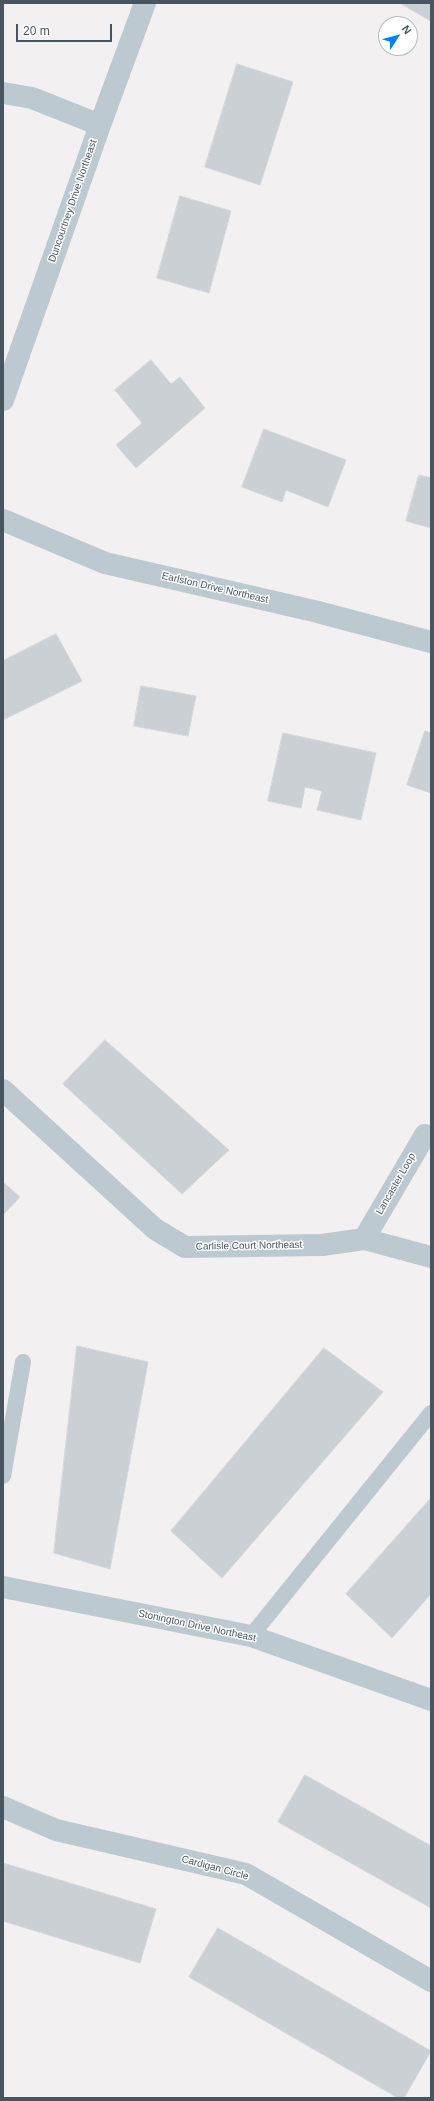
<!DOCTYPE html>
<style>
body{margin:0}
#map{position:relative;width:434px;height:2101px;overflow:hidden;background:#f2f0f0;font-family:Helvetica,sans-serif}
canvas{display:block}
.frame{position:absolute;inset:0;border:4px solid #46555f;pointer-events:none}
.north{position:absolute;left:378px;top:16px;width:40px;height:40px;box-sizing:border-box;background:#fff;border:1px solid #b5bbbf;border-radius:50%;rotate:54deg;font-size:11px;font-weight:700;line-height:16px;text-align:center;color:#46555f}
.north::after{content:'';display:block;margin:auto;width:14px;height:18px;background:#0a81f2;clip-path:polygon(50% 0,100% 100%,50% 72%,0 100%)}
.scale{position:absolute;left:16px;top:24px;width:96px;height:18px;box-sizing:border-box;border:2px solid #46555f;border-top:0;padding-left:5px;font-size:12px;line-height:14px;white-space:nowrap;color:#46555f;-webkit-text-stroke:3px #fff;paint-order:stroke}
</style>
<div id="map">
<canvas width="434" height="2101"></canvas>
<div class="frame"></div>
<div class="north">N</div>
<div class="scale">20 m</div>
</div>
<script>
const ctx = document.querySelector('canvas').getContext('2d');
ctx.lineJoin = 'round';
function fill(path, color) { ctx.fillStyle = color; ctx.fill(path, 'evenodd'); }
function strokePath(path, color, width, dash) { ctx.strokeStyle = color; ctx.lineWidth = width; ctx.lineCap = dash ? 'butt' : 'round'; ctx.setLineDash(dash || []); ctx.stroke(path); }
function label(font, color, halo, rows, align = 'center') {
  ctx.font = font + ' Helvetica,sans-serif'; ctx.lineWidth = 3; ctx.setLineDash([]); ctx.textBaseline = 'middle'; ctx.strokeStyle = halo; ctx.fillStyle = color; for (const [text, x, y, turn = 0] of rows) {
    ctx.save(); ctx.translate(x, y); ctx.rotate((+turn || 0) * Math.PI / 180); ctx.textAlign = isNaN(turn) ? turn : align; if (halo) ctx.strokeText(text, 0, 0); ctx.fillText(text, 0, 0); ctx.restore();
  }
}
const building = new Path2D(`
 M400,3H431V21Z
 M237,64L293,82L260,185L205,167Z
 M180,196L231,211L209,293L157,278Z
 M151,360L171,384L180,377L205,408L136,468L116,445L142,423L115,390Z
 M264,429L346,460L328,507L286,490L282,502L242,487Z
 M419,475L431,478V528L406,521Z
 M56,634L82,681L3,720V661Z
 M141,686L196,696L188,736L134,726Z
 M425,731L431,733V793L407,785Z
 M283,733L376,753L361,820L317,810L322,791L305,787L301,808L268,801Z
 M105,1040L229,1150L182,1194L63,1084Z
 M3,1182L20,1197L3,1215Z
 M77,1346L148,1362L110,1569L54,1553Z
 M324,1348L383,1392L222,1578L171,1531Z
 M431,1498V1594L392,1638L346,1594Z
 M305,1775L431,1846V1908L278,1822Z
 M3,1863L156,1909L140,1963L3,1921Z
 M218,1928L431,2051L404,2098H398L189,1977Z`);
fill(building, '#cbd0d5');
strokePath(building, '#d3d6dc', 1);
strokePath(new Path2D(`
 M3,1476L23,1362
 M251,1636L431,1413`), '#bcc9d0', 16);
strokePath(new Path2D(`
 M3,93L32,98L100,125
 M3,400L100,125L145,3
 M3,520L105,563L314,611L431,642
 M3,1090L155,1229L185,1247L322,1245L364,1239L431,1257
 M364,1239L425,1135L431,1136
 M3,1587L251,1636L431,1700
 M3,1807L56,1830L246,1874L431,1981`), '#bcc9d0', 22);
label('10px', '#46555f', '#fff', [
 ["Duncourtney Drive Northeast",73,201,-71],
 ["Earlston Drive Northeast",215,588,13],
 ["Lancaster Loop",396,1184,-60],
 ["Carlisle Court Northeast",249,1246,-1],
 ["Stonington Drive Northeast",197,1626,12],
 ["Cardigan Circle",215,1868,15]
]);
</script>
